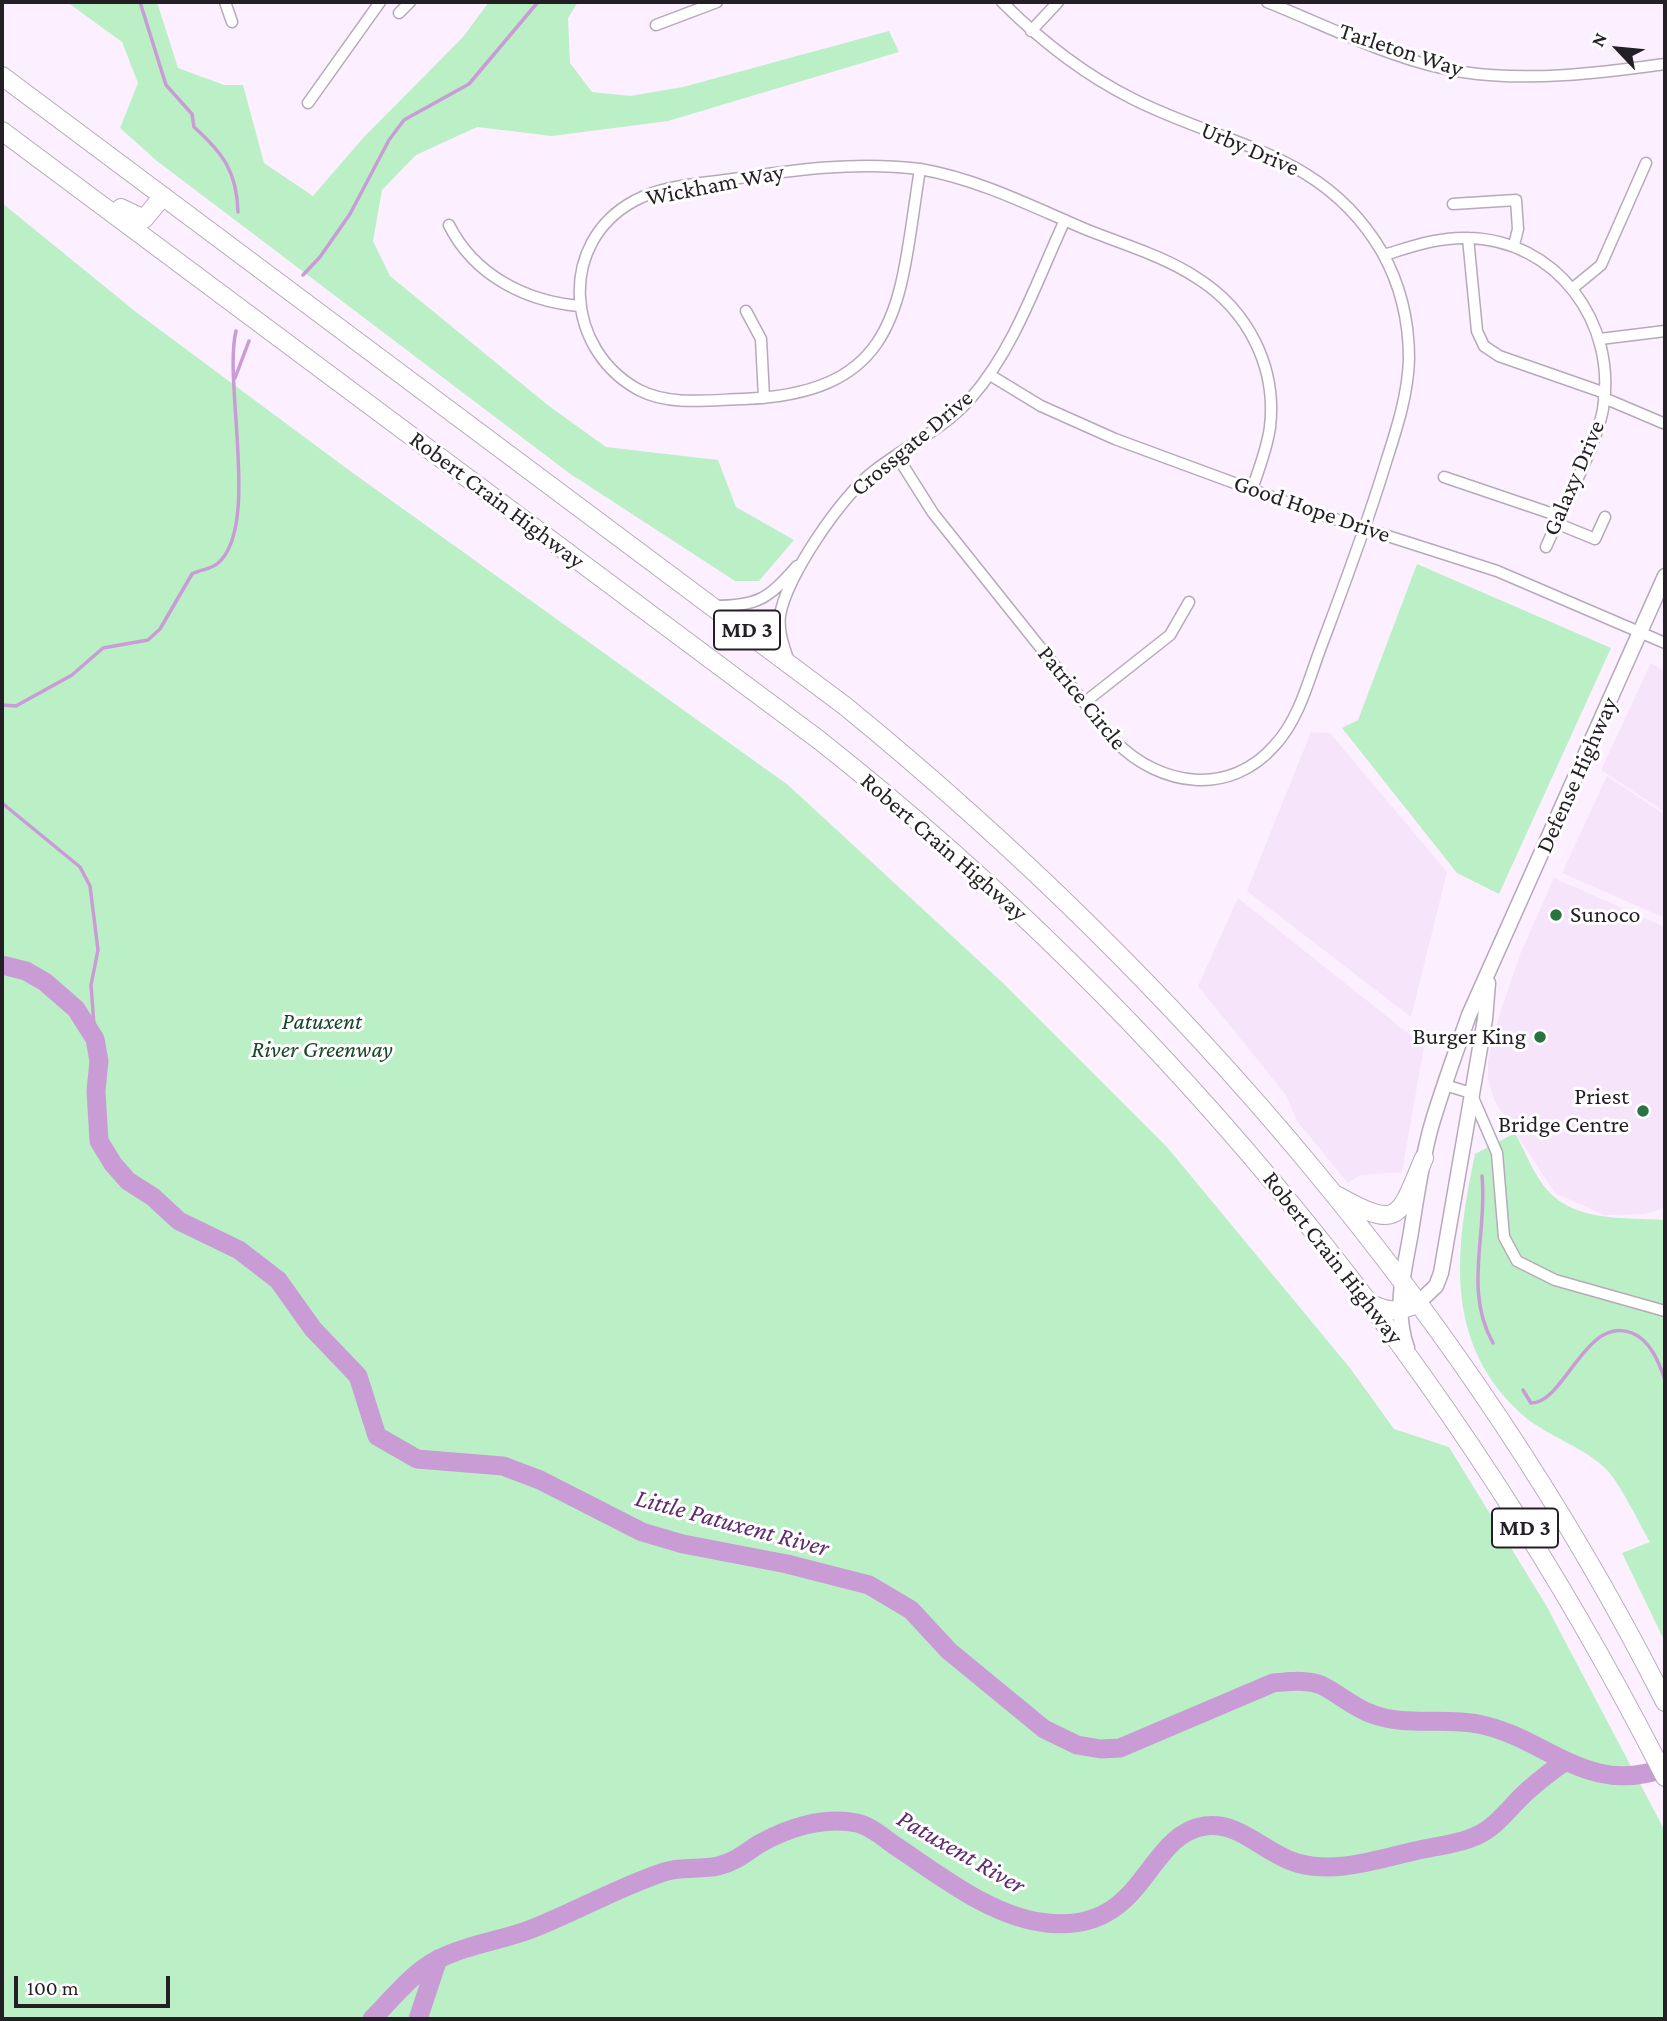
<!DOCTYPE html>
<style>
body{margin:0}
#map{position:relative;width:1667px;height:2021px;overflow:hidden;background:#fcefff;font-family:"Crimson Pro",serif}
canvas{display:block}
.frame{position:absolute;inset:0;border:4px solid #241f25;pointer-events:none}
.north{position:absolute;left:1583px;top:14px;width:70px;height:70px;-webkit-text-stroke:5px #fff;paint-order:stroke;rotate:296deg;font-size:19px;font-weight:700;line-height:28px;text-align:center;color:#241f25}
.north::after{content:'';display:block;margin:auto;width:24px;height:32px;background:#241f25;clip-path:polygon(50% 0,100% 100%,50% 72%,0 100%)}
.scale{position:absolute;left:14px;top:1976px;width:156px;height:32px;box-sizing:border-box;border:4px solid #241f25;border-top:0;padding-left:9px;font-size:21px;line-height:24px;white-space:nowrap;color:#241f25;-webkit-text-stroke:5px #fff;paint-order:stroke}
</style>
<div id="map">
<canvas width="1667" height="2021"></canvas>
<div class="frame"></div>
<div class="north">N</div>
<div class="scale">100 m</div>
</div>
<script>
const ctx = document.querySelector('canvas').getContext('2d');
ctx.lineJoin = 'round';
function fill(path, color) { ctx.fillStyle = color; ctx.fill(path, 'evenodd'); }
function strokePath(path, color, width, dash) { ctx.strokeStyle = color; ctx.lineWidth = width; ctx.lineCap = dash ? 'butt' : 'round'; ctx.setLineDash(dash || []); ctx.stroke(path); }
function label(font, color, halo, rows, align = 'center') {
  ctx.font = font + ' "Crimson Pro",serif'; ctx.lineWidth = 6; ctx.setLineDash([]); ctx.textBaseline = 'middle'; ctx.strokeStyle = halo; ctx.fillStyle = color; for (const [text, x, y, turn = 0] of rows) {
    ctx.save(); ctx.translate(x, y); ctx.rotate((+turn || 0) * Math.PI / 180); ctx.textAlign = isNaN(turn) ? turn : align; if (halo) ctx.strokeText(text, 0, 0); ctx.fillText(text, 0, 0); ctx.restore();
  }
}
fill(new Path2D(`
 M1651,663L1665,672V812L1601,770Z
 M1311,732L1330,733L1447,872L1411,1017L1247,891Z
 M1607,776L1665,815V918L1562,873Z
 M1554,878L1665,927V1208L1644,1214L1604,1215L1555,1193L1494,1100L1488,1078V1060L1499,1016L1521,952Z
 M1238,898L1424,1046L1402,1172L1360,1175L1348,1183L1297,1121L1286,1095L1198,986Z`), '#f6e4fb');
fill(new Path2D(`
 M67,2H157L178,68L224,85H243L264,163L313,196L363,138L463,37L489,2H578L568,18L570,63L592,92L630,96L683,87L889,31L899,52L668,121L552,136L477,127L416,155L382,190L373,241L390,276L549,406L606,447L718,460L736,507L794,540L759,581H735L569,473L157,161L120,128L138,83L122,42Z
 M2,203L136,312L346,468L788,785L1003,983L1167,1147L1350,1368L1394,1429L1449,1447L1546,1605L1665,1831V2019H2Z
 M1417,564L1611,648L1499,894L1457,873L1342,728L1358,720Z
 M1515,1133C1525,1151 1534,1175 1547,1190C1577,1223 1626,1217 1665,1220V1642L1622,1553L1650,1542C1639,1523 1620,1483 1606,1469C1584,1447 1549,1437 1525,1417C1442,1345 1455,1250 1475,1154Z`), '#bbf0c6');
strokePath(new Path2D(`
 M140,2L166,85L192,114L194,127C223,153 237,172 238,212
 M303,275L320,257L350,214L389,140L404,120L469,84L538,2
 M235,378L249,341
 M2,705L16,706L72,675L103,648L148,640L160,629L192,574C199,570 211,569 217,564C261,529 223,383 236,331
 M2,803L80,867L90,886L98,950L91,985L95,1039
 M1482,1176C1488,1232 1463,1290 1493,1343
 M1523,1390L1531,1403C1565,1403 1586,1314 1632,1333C1650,1340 1659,1362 1665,1380`), '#ca9cd6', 3.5);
strokePath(new Path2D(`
 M2,965L26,971L45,982L76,1009L95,1039L99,1061L96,1091L99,1141L113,1164L128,1181L153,1197L179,1221L239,1250L278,1280L313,1329L358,1376L377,1436L417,1459L503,1466L540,1480L642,1532L683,1544L787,1564L869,1585L911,1610L949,1651L1044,1729L1077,1745L1101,1749L1120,1748L1273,1683C1288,1682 1307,1679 1321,1685C1338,1693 1354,1708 1372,1714C1405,1727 1444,1717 1478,1724C1546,1737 1586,1797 1665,1768
 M372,2019C392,1999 412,1973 437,1960C467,1944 502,1941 534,1928C577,1911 619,1887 664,1872C681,1866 700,1870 718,1866C735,1862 745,1853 759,1844C787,1828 824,1816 857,1823C871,1826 885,1839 897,1847C941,1876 993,1918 1047,1923C1146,1934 1144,1835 1205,1826C1240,1821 1265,1854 1297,1863C1339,1875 1383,1857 1424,1849C1442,1845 1459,1844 1476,1836C1499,1826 1513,1802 1532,1787C1542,1778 1553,1770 1564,1762
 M418,2019L438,1959`), '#ca9cd6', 19);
const minor = new Path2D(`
 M225,2L232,22
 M1267,2C1328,26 1398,63 1463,72C1528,82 1600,73 1665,64
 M399,13L410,2
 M656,25L717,2
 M1031,31L1058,2
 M308,103L380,2
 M920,169C854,161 792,170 726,180C696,184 661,186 634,201C557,243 565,350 639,390C670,406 709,400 743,399C905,393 899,299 920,169C978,179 1031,206 1085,229C1122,244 1164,256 1197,278C1248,310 1277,367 1270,427C1267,449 1259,469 1252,489
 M1453,204L1516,200L1518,229L1514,245
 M449,225C474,275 525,301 579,306
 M1468,238L1477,331L1484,346L1499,356L1605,393
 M1384,255C1411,247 1438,237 1467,238C1556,239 1618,323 1603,409C1596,447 1562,510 1546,547
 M1573,288L1601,265L1646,163
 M746,311L761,339L764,398
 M1600,339L1665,331
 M990,375L1041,406L1115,439L1313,512L1497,571L1665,643
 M1604,398L1663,423
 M897,456L933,513L1115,741C1160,787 1230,797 1275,745C1301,717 1310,674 1324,639C1346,580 1368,522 1386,462C1397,428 1408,394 1409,359C1409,322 1400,284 1382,252C1323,151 1228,147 1133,99C1083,74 1041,41 1002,2
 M1444,477L1559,516
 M1556,523L1595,539L1605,517
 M714,606C758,606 768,599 797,566
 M789,662C784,647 778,632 780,616C785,578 843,494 874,471C906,446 944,429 971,398C1015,348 1037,280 1065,220
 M1085,702L1170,635L1189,602
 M1445,1085L1471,1093L1497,1153L1504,1237L1517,1261L1555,1280L1665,1311`);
const major = new Path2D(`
 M1417,1304L1436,1286L1441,1273L1485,1019L1488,983
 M1407,1348C1394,1312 1403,1275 1410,1238C1416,1201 1421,1163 1431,1127C1442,1089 1456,1052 1469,1015L1665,576`);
const highway = new Path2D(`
 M2,76L845,706C1179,979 1470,1316 1665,1702
 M2,131L819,740C1173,1020 1461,1375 1665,1777
 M121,208L144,219L163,196
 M1338,1196C1401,1232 1399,1216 1424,1158
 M1370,1303C1388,1313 1398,1312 1417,1304`);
strokePath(minor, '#b6aaba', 13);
strokePath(major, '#b6aaba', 17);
strokePath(highway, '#b6aaba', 20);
strokePath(minor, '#fff', 10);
strokePath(major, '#fff', 14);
strokePath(highway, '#fff', 18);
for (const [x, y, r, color] of [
 [1556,915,7,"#2b7441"],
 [1540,1037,7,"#2b7441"],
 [1643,1111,7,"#2b7441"]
]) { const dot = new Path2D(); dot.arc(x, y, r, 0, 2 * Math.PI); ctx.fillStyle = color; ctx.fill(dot); strokePath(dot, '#fff', 2.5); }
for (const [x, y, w] of [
 [747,630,66],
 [1525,1528,66]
]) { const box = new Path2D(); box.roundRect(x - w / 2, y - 19.5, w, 39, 5); ctx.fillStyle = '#fff'; ctx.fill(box); strokePath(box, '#241f25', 2); }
label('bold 23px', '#241f25', null, [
 ["MD 3",747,630],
 ["MD 3",1525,1528]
]);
label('24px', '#241f25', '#fff', [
 ["Tarleton Way",1401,50,18],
 ["Urby Drive",1250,149,23],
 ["Wickham Way",715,185,-11],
 ["Crossgate Drive",912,443,-40],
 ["Galaxy Drive",1574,478,-67],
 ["Robert Crain Highway",497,500,37],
 ["Good Hope Drive",1312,509,19],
 ["Patrice Circle",1082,698,51],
 ["Defense Highway",1577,775,-66],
 ["Robert Crain Highway",944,847,41],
 ["Robert Crain Highway",1333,1258,52]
]);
label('24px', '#241f25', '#fff', [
 ["Sunoco",1570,915,"left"],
 ["Burger King",1526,1037],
 ["Priest",1629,1097],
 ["Bridge Centre",1629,1125]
], 'right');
label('italic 24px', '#184727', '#fff', [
 ["Patuxent",322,1022],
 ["River Greenway",322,1050]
]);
label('italic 26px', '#61296f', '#fff', [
 ["Little Patuxent River",732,1523,15],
 ["Patuxent River",961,1852,30]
]);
</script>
